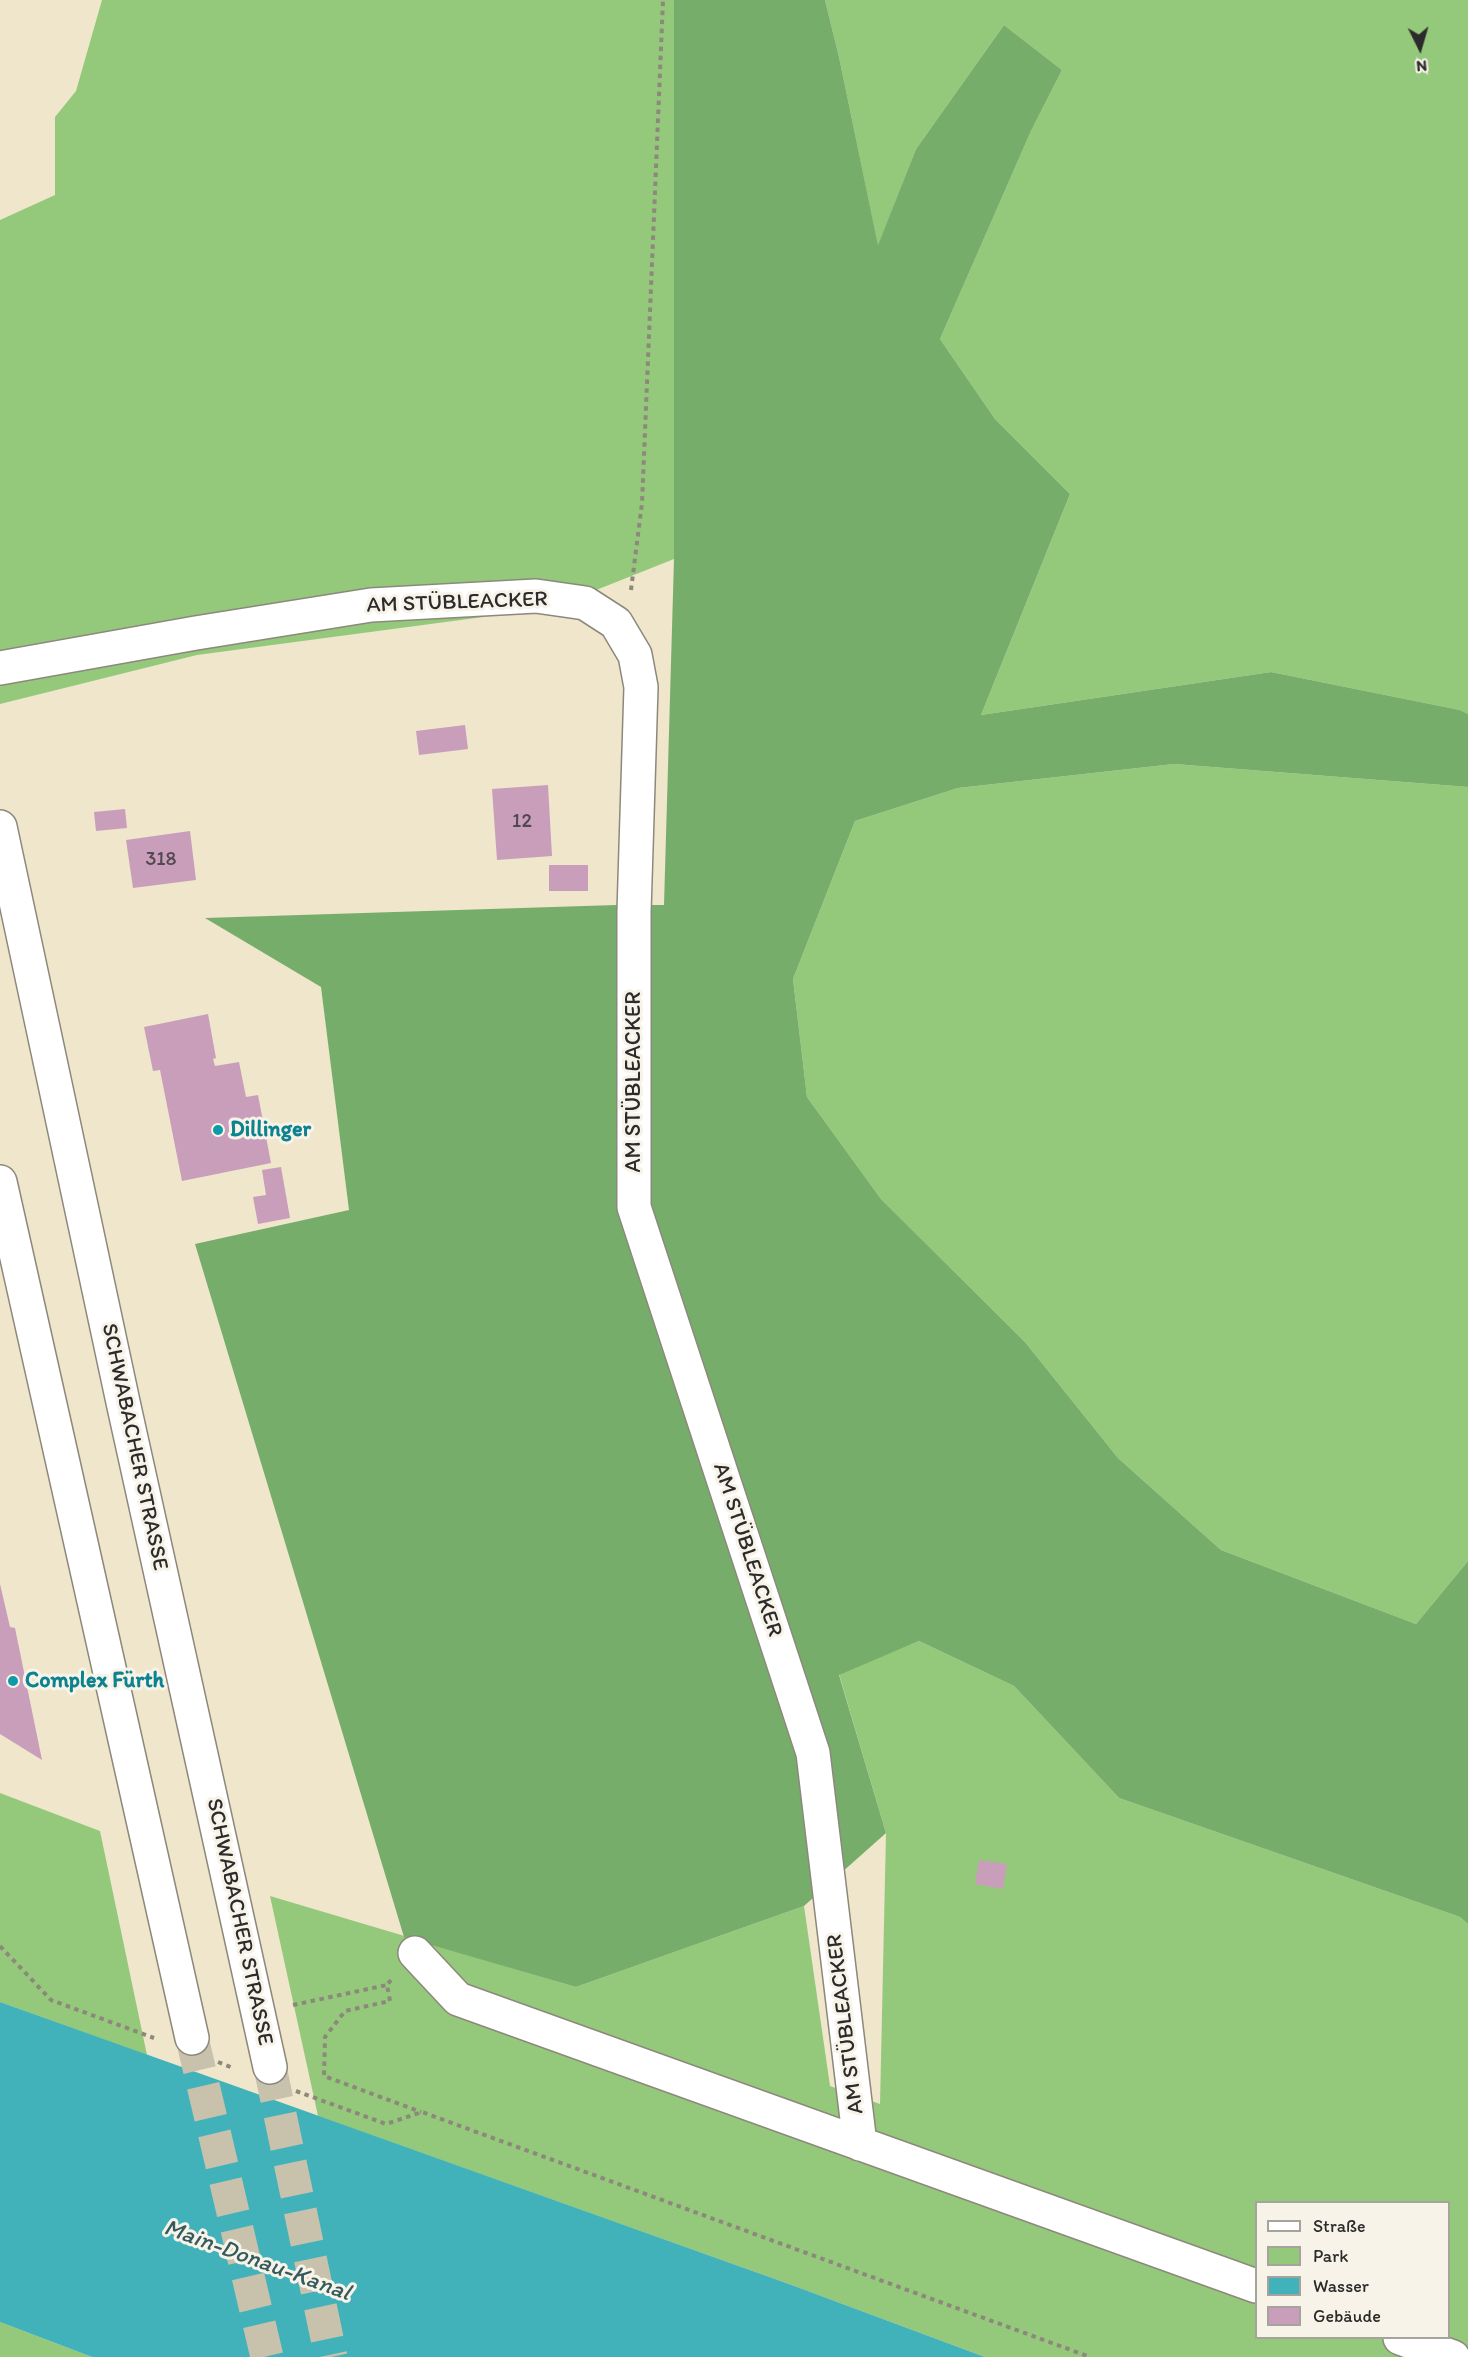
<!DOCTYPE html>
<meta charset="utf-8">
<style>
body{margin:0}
#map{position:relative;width:1468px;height:2357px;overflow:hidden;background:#efe6cc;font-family:Itim,sans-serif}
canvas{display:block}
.legend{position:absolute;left:1255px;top:2201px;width:195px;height:138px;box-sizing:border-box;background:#f7f3e8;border:2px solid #a5a39c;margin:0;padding:8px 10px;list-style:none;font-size:18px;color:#2b2b2b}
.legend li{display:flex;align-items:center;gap:12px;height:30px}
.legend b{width:30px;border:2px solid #a5a39c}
.north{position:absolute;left:1390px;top:18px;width:60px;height:60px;-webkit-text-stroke:4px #f7f3e8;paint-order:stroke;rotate:175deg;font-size:16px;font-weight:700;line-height:24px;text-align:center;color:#2b2b2b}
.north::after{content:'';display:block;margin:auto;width:21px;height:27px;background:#2b2b2b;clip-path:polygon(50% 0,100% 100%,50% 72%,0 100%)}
</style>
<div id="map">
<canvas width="1468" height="2357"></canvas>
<ul class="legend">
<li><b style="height:8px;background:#fff"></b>Straße</li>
<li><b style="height:16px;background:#94c97b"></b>Park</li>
<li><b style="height:16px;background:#42b2ba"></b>Wasser</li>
<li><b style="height:16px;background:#c99eba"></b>Gebäude</li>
</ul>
<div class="north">N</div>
</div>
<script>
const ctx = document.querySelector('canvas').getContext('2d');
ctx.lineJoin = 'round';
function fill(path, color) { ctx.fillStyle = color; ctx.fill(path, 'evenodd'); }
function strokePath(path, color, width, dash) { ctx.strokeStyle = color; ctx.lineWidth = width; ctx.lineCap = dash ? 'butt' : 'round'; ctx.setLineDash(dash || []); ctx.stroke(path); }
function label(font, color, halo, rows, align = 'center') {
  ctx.font = font + ' Itim,sans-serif'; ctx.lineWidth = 6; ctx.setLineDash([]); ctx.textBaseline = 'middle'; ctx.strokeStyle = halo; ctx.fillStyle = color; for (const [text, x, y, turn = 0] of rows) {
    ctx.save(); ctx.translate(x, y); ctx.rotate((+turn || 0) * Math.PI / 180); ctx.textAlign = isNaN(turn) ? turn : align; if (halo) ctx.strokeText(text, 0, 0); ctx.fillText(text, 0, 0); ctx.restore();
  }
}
fill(new Path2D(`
 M102,0H674V559L551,608L197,655L0,704V220L55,195V117L76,91Z
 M825,0H1468V714L1460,710L1271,672L981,715L1070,494L995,419L940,339L1031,131L1062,70L1004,25L916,149L878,246L839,57Z
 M1174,764L1468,787V1561L1416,1624L1221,1550L1118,1458L1025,1342L881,1199L807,1097L793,979L855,821L958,788Z
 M919,1641L1014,1686L1119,1798L1460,1917L1468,1924V2357H985L789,2284L318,2116L270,1896L576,1987L804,1906L830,2086L880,2104L886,1833L839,1674ZM1256,2202H1448V2338H1256Z
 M0,1793L100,1831L147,2055L0,2002Z
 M0,2322L92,2357H0Z`), '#94c97b');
fill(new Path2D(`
 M674,0H825L839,57L878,245L916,149L1004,25L1062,70L1031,131L940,339L995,419L1070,494L981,715L1271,672L1460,710L1468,714V787L1174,764L958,788L855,821L793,979L807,1097L881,1199L1025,1342L1118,1458L1221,1550L1416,1624L1468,1561V1924L1460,1917L1119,1798L1014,1686L919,1641L839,1675L886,1833L804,1906L576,1987L404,1937L195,1244L349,1210L321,987L205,918L616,905H664L674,559Z`), '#77ad6b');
fill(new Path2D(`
 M0,2002L789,2284L985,2357H92L0,2322Z`), '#42b2ba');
fill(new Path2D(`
 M465,725L468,749L419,755L416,731Z
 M548,785L552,856L497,860L492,789Z
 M125,809L127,828L96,831L94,812Z
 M190,831L196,880L133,888L126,840Z
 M549,865H588V891H549Z
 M208,1014L216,1058L213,1059L215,1066L239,1062L246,1097L258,1095L271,1163L182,1181L160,1070L153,1071L144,1027Z
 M281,1167L290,1218L258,1224L253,1197L266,1195L262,1170Z
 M0,1584L10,1627L15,1628L42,1760L0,1734Z
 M979,1860L1007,1864L1003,1889L975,1884Z`), '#c99eba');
strokePath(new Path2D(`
 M192,2038L267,2357
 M270,2067L331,2357`), '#c8c1ac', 33, [33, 16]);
const minor = new Path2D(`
 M0,668L196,633L371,605L536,596L585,603L616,623L635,655L641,687L634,912V1207L813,1753L860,2144
 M415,1953L458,1999L1256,2286
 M1400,2338L1453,2357`);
const major = new Path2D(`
 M0,827L123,1402L270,2067
 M0,1182L192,2038`);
strokePath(minor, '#8d887c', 36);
strokePath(major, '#8d887c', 36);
strokePath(new Path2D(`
 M631,590L642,503L663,0
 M0,1946L51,2000L154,2038
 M391,1980L387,1985L390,2001L345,2011L325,2037L324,2076L421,2112
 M293,2005L387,1985
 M218,2062L233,2068
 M296,2091L386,2124L422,2112L1090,2357`), '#8d887c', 4, [4.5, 4.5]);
strokePath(minor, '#fff', 33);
strokePath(major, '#fff', 33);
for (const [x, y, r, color] of [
 [218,1130,6,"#0f9aa8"],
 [13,1681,6,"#0f9aa8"]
]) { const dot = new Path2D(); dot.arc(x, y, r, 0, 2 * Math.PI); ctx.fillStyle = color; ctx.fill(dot); strokePath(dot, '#f7f3e8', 2); }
label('20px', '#52484f', null, [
 ["12",522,822],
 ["318",161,860]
]);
label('22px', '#2b2b2b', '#f7f3e8', [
 ["AM STÜBLEACKER",457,603,-2],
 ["AM STÜBLEACKER",634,1082,-90],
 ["SCHWABACHER STRASSE",134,1447,78],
 ["AM STÜBLEACKER",747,1550,72],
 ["SCHWABACHER STRASSE",239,1922,78],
 ["AM STÜBLEACKER",846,2024,-97]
]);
label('bold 22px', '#0d838f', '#f7f3e8', [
 ["Dillinger",230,1130],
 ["Complex Fürth",25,1681]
], 'left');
label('italic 24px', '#335a5d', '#f7f3e8', [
 ["Main-Donau-Kanal",257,2261,20]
]);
</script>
